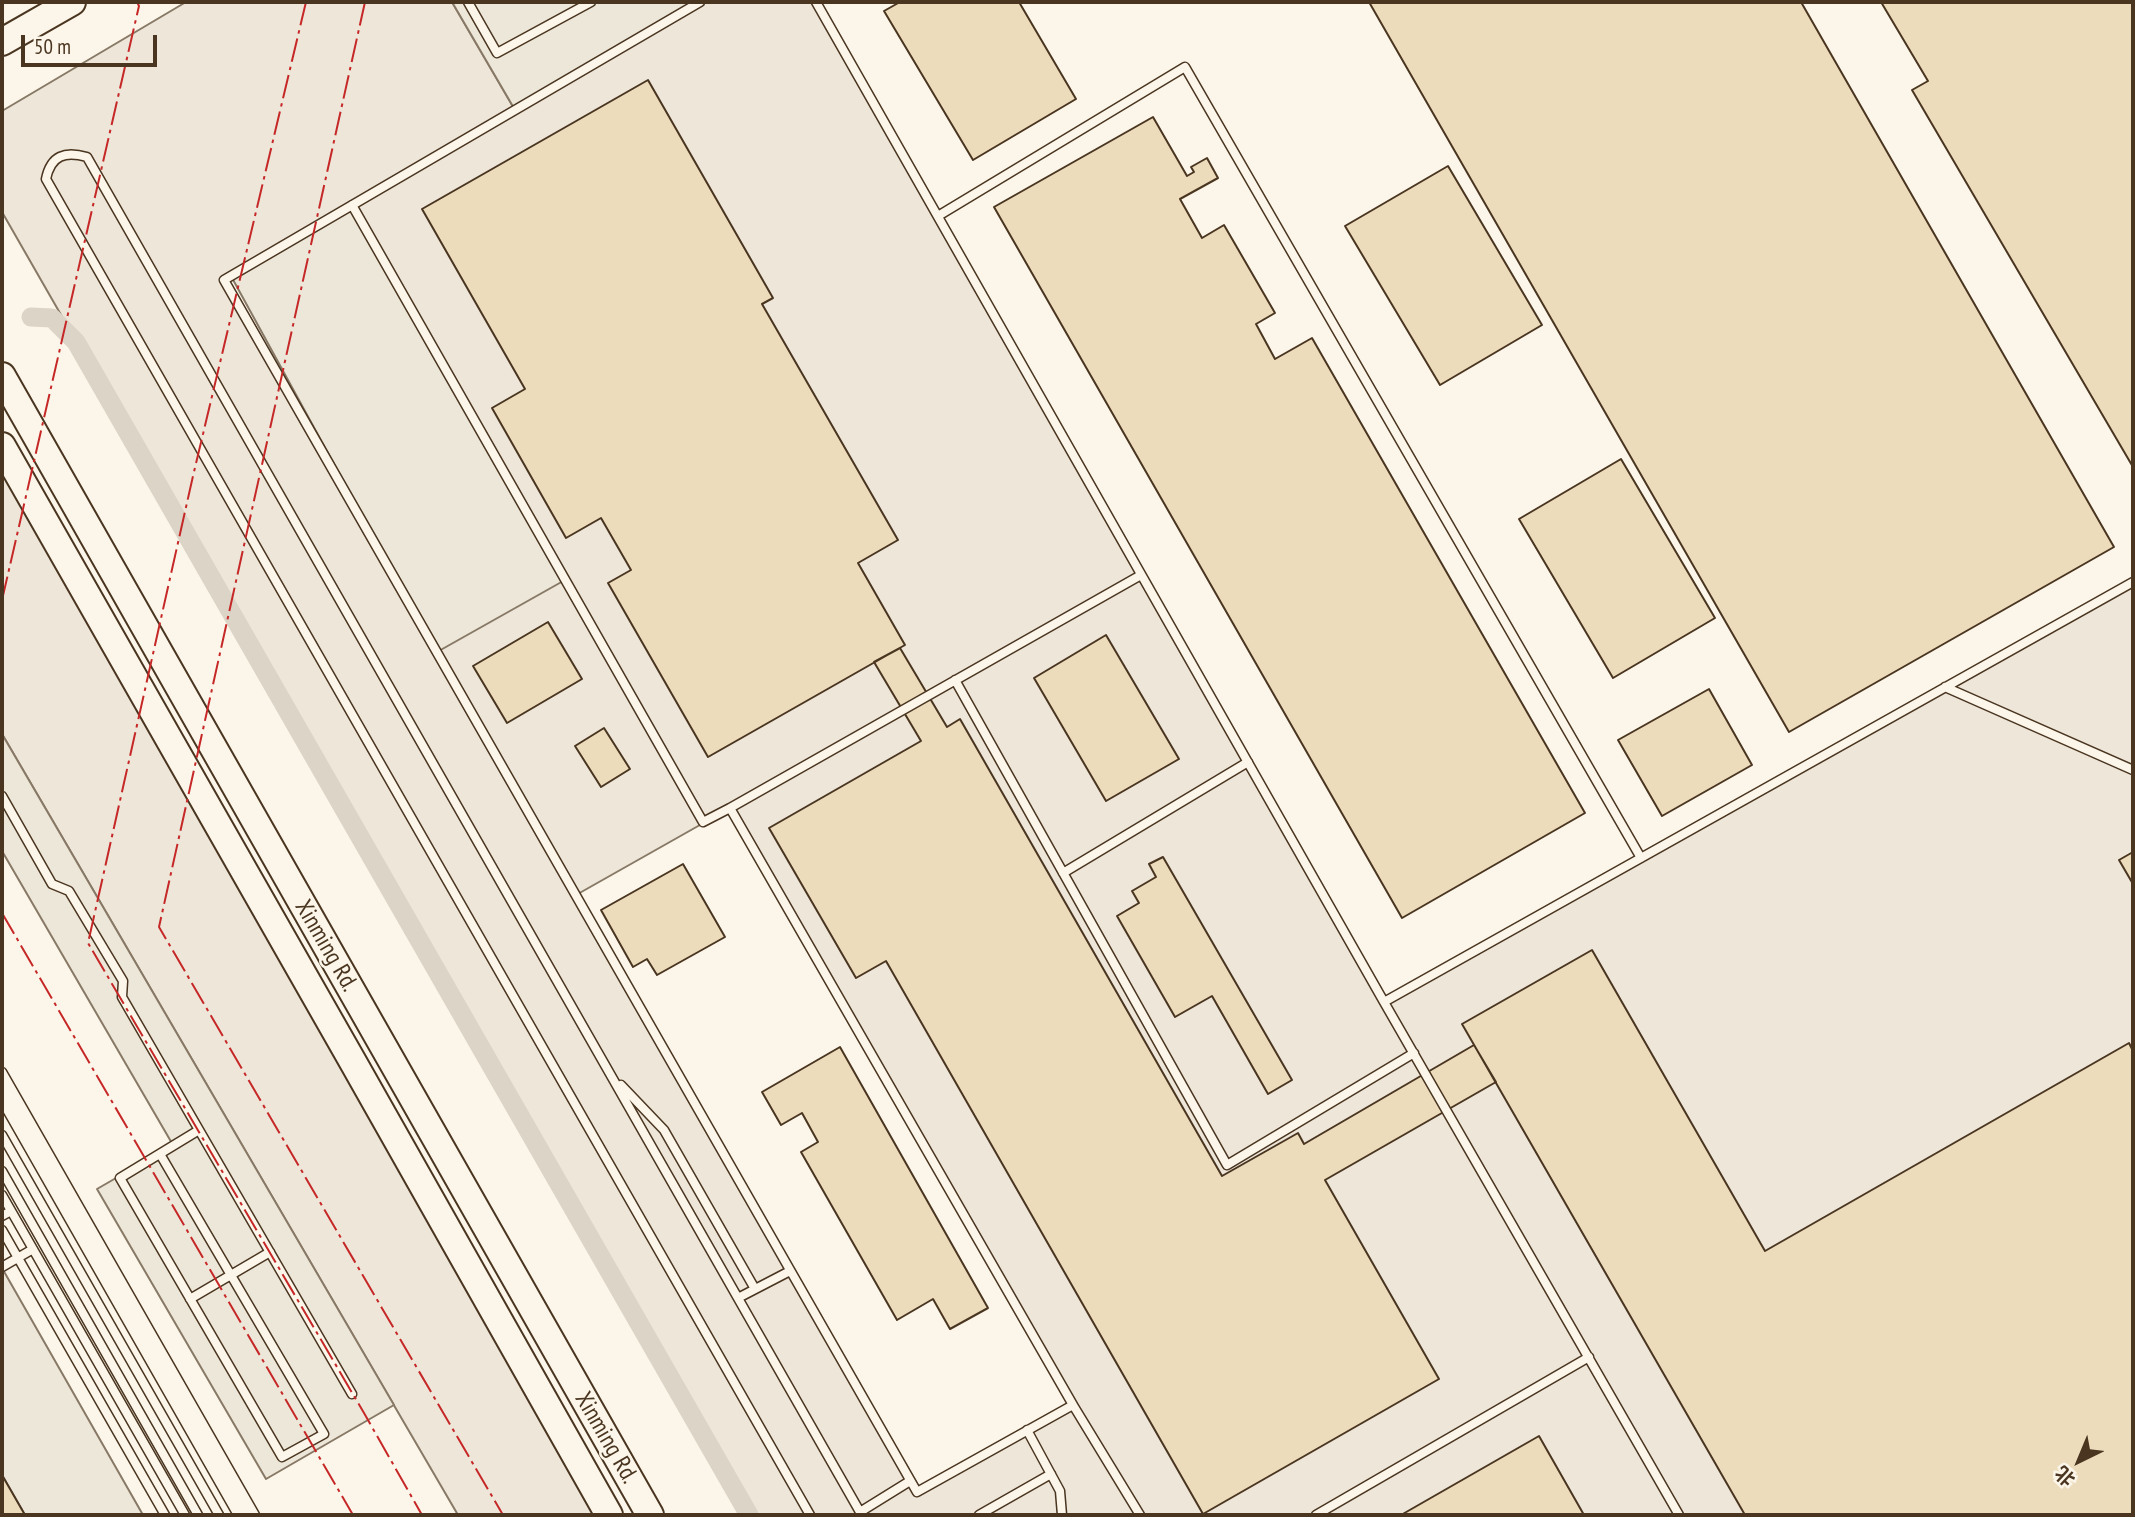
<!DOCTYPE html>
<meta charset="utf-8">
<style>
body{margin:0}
#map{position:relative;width:2135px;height:1517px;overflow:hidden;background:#fbf6e9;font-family:"PT Sans Narrow","Noto Sans SC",sans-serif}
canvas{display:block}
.frame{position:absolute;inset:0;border:4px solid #4a3520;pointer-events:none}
.north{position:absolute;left:2044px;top:1426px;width:70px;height:70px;-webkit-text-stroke:5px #fbf6e9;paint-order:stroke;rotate:223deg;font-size:19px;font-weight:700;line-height:28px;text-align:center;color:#4a3520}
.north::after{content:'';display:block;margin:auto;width:24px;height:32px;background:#4a3520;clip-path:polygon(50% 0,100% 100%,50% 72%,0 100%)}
.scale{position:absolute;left:21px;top:35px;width:136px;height:32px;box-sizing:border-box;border:4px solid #4a3520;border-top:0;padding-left:9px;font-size:21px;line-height:24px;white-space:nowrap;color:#4a3520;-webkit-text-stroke:5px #fbf6e9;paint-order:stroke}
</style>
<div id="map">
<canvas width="2135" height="1517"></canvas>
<div class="frame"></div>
<div class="north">北</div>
<div class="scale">50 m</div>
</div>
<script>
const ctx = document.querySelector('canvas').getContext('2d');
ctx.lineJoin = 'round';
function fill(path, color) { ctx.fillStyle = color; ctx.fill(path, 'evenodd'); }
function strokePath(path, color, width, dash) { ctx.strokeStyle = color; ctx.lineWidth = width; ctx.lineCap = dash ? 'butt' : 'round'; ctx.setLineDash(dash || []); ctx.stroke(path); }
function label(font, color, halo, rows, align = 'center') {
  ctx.font = font + ' "PT Sans Narrow",sans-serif'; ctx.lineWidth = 5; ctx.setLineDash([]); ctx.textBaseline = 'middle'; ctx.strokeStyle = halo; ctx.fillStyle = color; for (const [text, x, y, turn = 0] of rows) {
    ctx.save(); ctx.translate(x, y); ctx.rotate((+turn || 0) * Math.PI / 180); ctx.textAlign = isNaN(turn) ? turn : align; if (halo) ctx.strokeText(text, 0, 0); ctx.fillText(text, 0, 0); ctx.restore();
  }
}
const green = new Path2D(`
 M186,2H452L515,110L700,2H816L1384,1002L2133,582V1515H749L2,212V111ZM352,205L436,652L224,280ZM730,808L1072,1405L916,1491L576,895Z
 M2,448L606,1515H458L2,734Z`);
fill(green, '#ede6d9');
strokePath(green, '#887966', 2);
const parking = new Path2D(`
 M452,2H700L515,110Z
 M352,205L565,580L437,652L231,276Z
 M2,734L394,1405L266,1479L97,1189L173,1145L2,851Z
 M2,1268L143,1515H25L2,1475Z`);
fill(parking, '#ede7d9');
strokePath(parking, '#887966', 2);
strokePath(new Path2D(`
 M31,317L52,318L76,342L749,1515`), '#dcd4c6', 19);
const building = new Path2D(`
 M900,2H1019L1076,99L973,160L884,11Z
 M1369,2H1801L2114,547L1789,732Z
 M1881,2H2133V467L1912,90L1928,81Z
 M648,80L773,298L762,304L898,540L858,563L905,645L708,757L608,583L631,570L601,518L566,538L492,408L525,389L422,209Z
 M1153,117L1187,176L1194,172L1191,167L1207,158L1218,178L1180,199L1202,238L1224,225L1275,313L1256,324L1275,359L1312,338L1585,813L1402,918L994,207Z
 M1448,166L1542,325L1440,385L1345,226Z
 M1621,459L1715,618L1613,678L1519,519Z
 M548,622L582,679L507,723L473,666Z
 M1106,635L1179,759L1106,801L1034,678Z
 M900,648L947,727L960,719L1222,1176L1298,1133L1304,1144L1474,1045L1496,1082L1325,1180L1439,1379L1203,1514L886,961L856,978L769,828L921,741L874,662Z
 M1709,689L1752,765L1662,816L1618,740Z
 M604,728L630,769L601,787L575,746Z
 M2133,852V884L2119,860Z
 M1163,857L1292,1080L1268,1094L1212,996L1175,1017L1117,916L1139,903L1132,891L1156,877L1149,864Z
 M683,864L725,937L657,975L647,959L633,967L601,910Z
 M1592,950L1765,1251L2129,1043L2133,1051V1515H1745L1462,1024Z
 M840,1047L988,1308L950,1329L933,1299L897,1320L801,1152L818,1142L802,1113L781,1125L762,1092Z
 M1539,1436L1584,1515H1401Z
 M2,1475L25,1515H2Z`);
fill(building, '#ecdcbc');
strokePath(building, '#4a3520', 2);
const lane = new Path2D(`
 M468,2L497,53L591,2
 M700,2L224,280L917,1492L1073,1405L730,808L1141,575
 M816,2L1384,1002L2133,582
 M352,205L703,822L730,808
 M938,216L1185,67L1641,858
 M955,680L1227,1165L1414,1053
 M1945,687L2133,770
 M2,796L52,884L69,891L123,981L122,997L352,1394
 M1063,873L1248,762
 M1384,1002L1679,1515
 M2,1072L255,1515
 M621,1085L664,1130L755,1289
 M2,1086L247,1515
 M2,1101L238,1515
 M2,1135L219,1515
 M160,1154L324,1434L282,1457L120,1178L199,1130
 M2,1171L198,1515
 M2,1195L185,1515
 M2,1216L11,1211
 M2,1230L165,1515
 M2,1267L33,1249
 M738,1298L790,1271
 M190,1299L270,1252
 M1073,1405L1140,1515
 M1027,1430L1060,1491L1062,1515
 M810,1515L46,179C51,155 65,151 87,157L860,1512L910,1481
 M979,1515L1051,1474
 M1316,1515L1589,1357`);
const primary = new Path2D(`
 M2,42L72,2
 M2,376L650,1515
 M2,446L353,1062L609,1515`);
strokePath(lane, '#4a3520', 11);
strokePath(primary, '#4a3520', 30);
strokePath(lane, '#fbf6e9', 8);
strokePath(primary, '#fbf6e9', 26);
strokePath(new Path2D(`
 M306,2L193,476L88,943L364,1413L422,1515
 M365,2L159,927L503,1515
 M2,600L139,6L137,2
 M2,913L353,1515`), '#c62828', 2, [24, 5, 3.5, 5]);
label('24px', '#4a3520', '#fbf6e9', [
 ["Xinming Rd.",326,946,60],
 ["Xinming Rd.",606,1438,60]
]);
</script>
